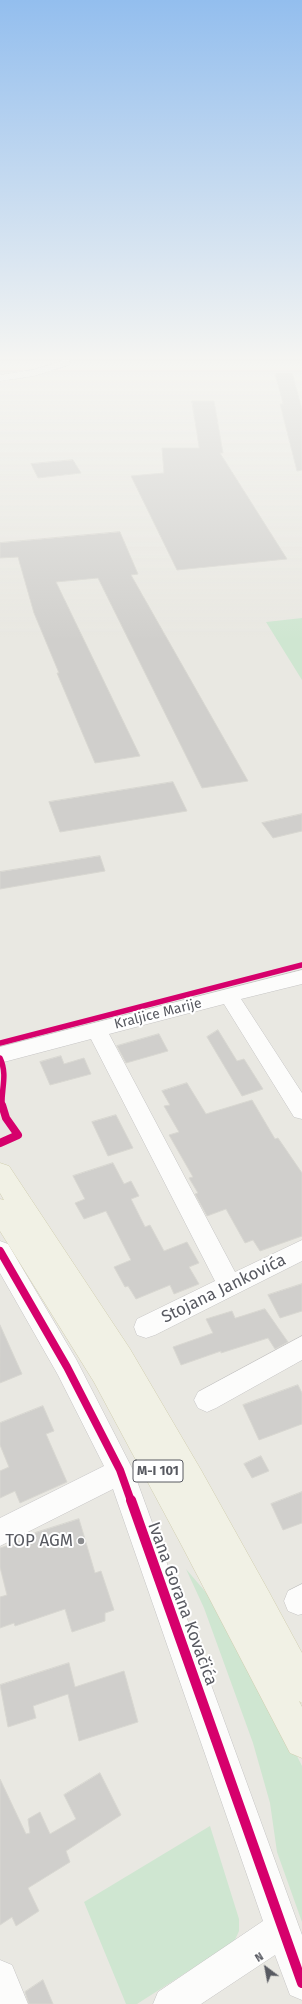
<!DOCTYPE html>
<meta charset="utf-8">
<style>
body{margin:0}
#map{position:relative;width:302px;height:2004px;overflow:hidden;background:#e9e8e2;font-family:"Fira Sans",sans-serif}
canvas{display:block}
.north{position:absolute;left:246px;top:1948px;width:40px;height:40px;-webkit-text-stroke:3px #fff;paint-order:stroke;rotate:328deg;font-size:11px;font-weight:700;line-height:16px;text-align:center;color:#585a61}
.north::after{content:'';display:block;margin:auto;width:14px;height:18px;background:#585a61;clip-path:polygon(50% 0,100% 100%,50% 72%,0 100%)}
</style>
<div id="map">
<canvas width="302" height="2004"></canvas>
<div class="north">N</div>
</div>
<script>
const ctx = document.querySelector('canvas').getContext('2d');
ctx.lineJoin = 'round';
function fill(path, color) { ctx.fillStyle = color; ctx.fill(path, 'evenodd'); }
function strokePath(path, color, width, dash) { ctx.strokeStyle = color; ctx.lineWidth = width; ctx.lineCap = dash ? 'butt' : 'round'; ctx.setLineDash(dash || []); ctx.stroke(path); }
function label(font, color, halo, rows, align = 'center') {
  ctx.font = font + ' "Fira Sans",sans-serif'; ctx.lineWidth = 4; ctx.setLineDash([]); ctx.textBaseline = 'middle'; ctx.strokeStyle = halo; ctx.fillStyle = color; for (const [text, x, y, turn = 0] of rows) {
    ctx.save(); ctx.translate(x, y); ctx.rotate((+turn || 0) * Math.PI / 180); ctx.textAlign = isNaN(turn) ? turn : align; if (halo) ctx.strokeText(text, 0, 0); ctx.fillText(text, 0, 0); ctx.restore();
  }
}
fill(new Path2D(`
 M302,618V680L266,622Z
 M186,1569L227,1617L302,1766V1922L277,1852L270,1803L253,1743L204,1608Z
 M210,1826L239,1919V1931L234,1942L137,2004H126L84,1902Z`), '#cfe6d1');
const building = new Path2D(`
 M275,373H292L302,409V470L297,471L280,404H283Z
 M192,401H214L223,453H220L287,559L177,570L131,476L164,473L162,448H199Z
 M73,460L81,473L38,478L31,464Z
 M120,532L138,574L131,575L248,781L202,788L98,578L56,582L140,756L95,763L57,673H59L34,613L18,557L0,558V543Z
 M173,782L187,811L60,832L49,802Z
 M302,814V831L273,838L262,823Z
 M100,856L105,871L0,889V872Z
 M218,1030L237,1061L244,1059L263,1089L242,1096L207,1037Z
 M159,1034L168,1051L126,1063L117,1046Z
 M61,1056L64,1064L84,1058L91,1074L50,1085L40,1062Z
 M187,1083L206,1114L252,1100L275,1139L278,1138L302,1173V1236L260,1251L253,1240L245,1243L226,1209L207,1216L195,1194L198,1193L189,1178L193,1177L169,1135L179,1132L164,1106L170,1105L162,1091Z
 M116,1115L133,1148L108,1156L92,1122Z
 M113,1163L124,1184L131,1181L139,1196L131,1199L145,1227L150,1225L164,1251L187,1242L199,1263L189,1267L199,1284L174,1294L170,1285L136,1299L128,1286L125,1287L114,1267L131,1260L106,1211L84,1219L75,1203L85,1199L73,1176Z
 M302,1284V1311L280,1318L268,1295Z
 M265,1309L288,1342L275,1349L268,1338L221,1353V1351L181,1365L173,1347L213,1333L206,1319L232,1311L235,1318Z
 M0,1325L22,1374L0,1383Z
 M298,1385L302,1393V1424L259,1440L243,1405Z
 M43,1406L54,1431L46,1434L67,1482L20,1503L15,1491L0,1498V1471L9,1467L0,1445V1423Z
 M261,1456L269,1471L252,1478L244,1464Z
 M302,1492V1523L283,1530L271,1504Z
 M79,1519L95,1573L101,1571L114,1610L105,1613V1621L72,1632L65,1609L15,1626L14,1623L0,1628V1597L7,1595L0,1567V1548L36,1536L35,1533Z
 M69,1663L75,1687L124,1671L138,1722L79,1741L68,1694L33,1706L36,1718L8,1727L0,1685Z
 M100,1773L121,1815L66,1851L70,1862L28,1888L39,1911L16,1926L12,1917L0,1925V1779L26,1834L30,1833L28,1819L40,1812L50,1834L76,1819L64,1795Z
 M43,1980L53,2004H29L25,1992Z`);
fill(building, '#d0cfcc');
strokePath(building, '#d8d7d1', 1);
const minor = new Path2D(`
 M62,361H69L70,363L69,365L34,376L0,381V375L32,370Z
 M302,970V984L241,999L302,1093V1119L294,1117L224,1004L109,1034L235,1272L302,1240V1261L155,1335L146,1338L137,1335L134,1327L137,1319L215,1281L91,1039L0,1063V1047Z
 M0,1241L8,1244L76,1359L133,1470L302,1935V2000L290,1995L275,1955L201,2004H153L158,1992L263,1921L113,1489L0,1546V1518L104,1466L58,1375L0,1273Z
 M302,1336V1360L216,1408L207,1412L198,1408L194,1400L198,1392Z
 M302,1584V1614L298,1615L288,1611L284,1601L288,1591Z
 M0,1960L12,1965L28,2004H0Z`);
const major = new Path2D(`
 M0,1163L9,1166L130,1349L201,1470L269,1592L302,1653V1703L299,1701L302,1707V1758L290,1753L182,1546L94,1382L0,1231V1199L4,1200L0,1193Z`);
strokePath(minor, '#c5c4c4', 1);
strokePath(major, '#d1ceaf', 1);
fill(minor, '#fcfcfb');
fill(major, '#f1f1e5');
strokePath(new Path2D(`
 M0,1043L302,965
 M0,1058C8,1075 1,1089 2,1106`), '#d6006c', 5.5);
strokePath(new Path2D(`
 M0,1143L18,1135L6,1118L2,1105
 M0,1251L67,1367L120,1470L131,1501`), '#d6006c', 8);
strokePath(new Path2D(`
 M131,1500L302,1983`), '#d6006c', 10);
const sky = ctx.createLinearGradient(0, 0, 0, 641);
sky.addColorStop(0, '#93beee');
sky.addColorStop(0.56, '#f5f5f2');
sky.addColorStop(1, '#f5f5f200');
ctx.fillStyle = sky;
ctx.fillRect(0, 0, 302, 641);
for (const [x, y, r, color] of [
 [81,1541,4,"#8b8c8e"]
]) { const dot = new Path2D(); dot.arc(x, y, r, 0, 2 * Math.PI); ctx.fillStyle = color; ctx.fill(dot); strokePath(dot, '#fff', 1.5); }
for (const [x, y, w] of [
 [158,1471,50]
]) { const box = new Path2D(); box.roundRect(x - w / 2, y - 11, w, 22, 3); ctx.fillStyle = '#fff'; ctx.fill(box); strokePath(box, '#585a61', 1); }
label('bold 13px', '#585a61', null, [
 ["M-I 101",158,1471]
]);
label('14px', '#585a61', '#fff', [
 ["Kraljice Marije",158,1014,-14]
]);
label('17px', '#585a61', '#fff', [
 ["Stojana Jankovića",224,1289,-26],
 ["Ivana Gorana Kovačića",182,1604,70]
]);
label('17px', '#585a61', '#fff', [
 ["TOP AGM",73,1541]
], 'right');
</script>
